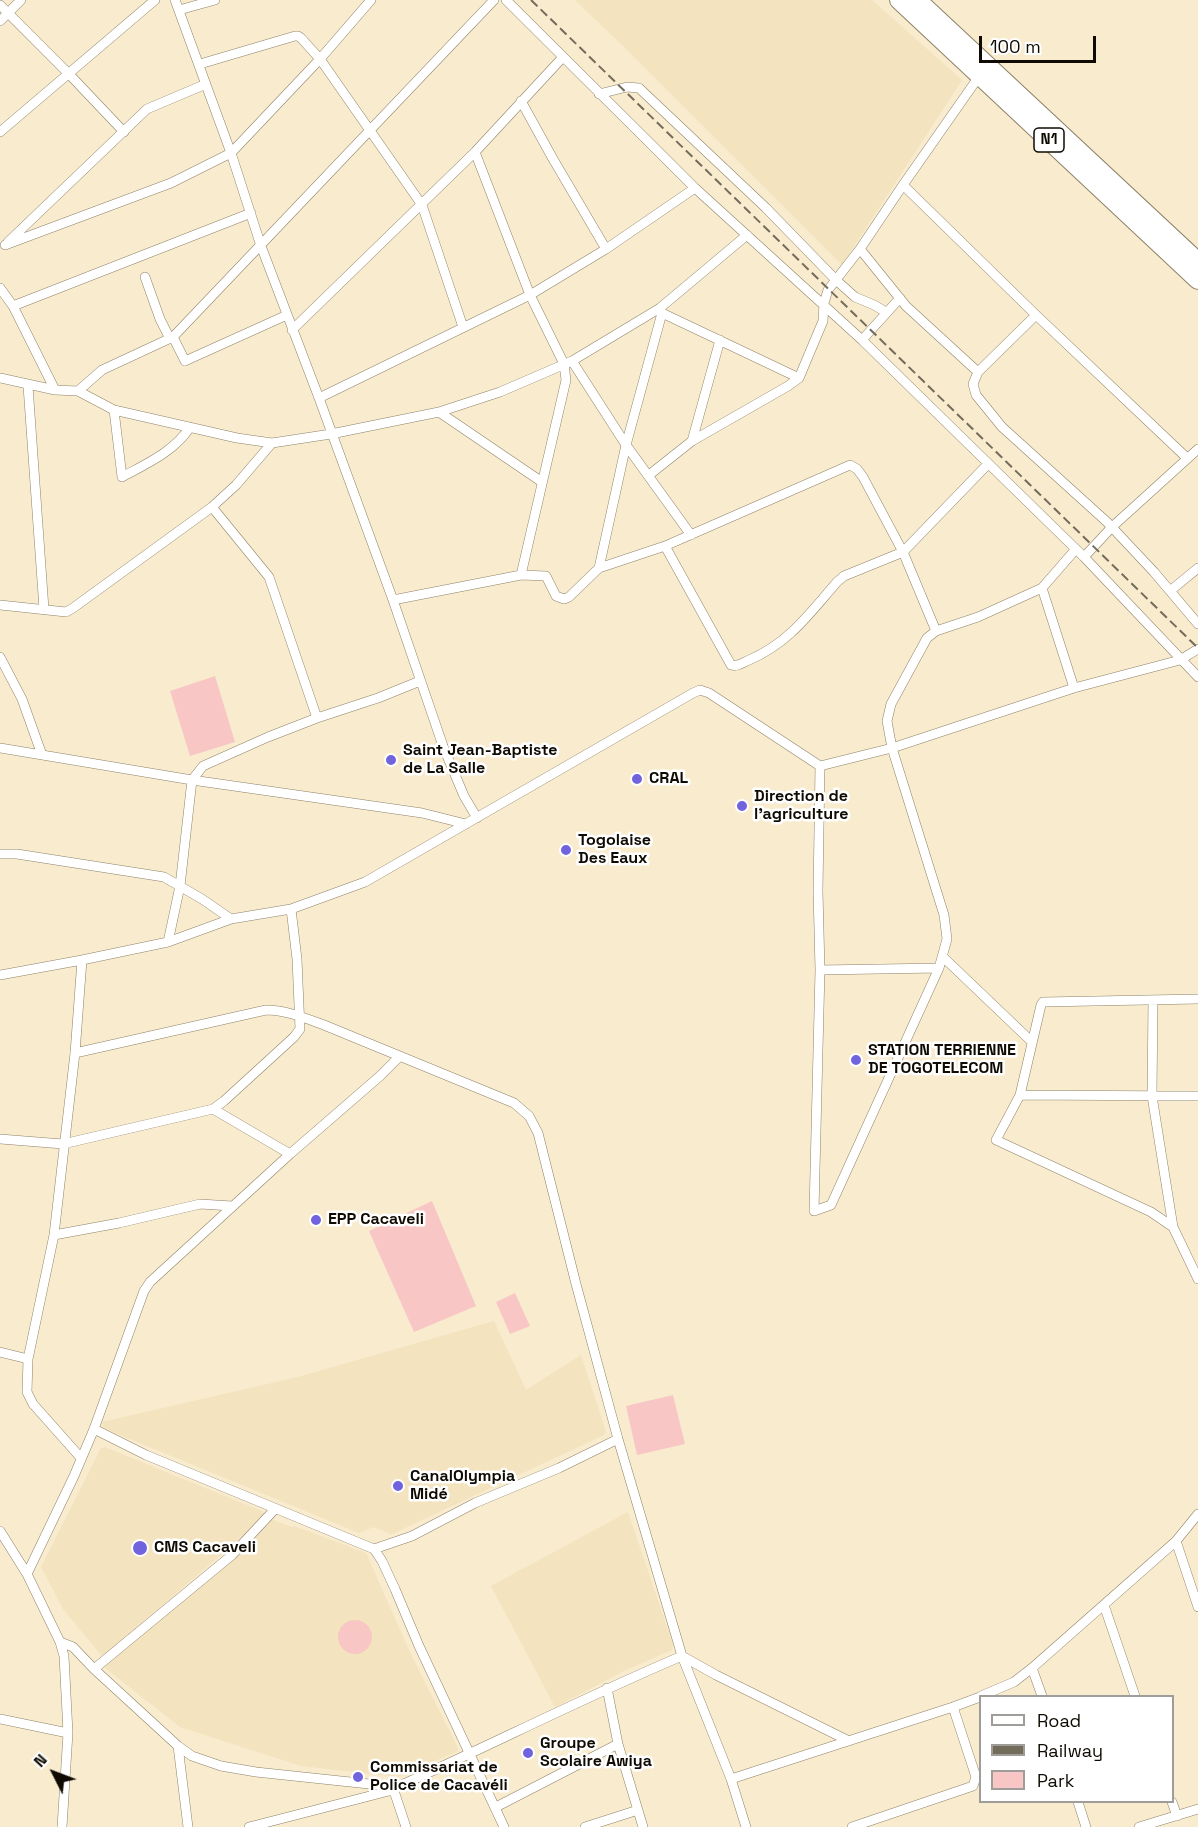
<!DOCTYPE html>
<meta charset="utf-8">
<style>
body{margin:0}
#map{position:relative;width:1198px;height:1827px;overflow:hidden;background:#f8ebce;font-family:"Space Grotesk",sans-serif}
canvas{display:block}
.legend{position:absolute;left:979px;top:1695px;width:195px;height:108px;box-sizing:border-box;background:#fff;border:2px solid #9f9d9a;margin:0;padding:8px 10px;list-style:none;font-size:18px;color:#0f0b03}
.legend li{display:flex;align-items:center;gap:12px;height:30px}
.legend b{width:30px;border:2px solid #9f9d9a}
.north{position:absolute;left:24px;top:1743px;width:60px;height:60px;-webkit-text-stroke:4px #fff;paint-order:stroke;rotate:312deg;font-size:16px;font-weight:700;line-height:24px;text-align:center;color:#0f0b03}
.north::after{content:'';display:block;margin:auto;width:21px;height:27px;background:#0f0b03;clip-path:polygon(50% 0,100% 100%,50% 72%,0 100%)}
.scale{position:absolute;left:979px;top:36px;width:117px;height:27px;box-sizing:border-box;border:3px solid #0f0b03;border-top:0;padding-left:8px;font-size:18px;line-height:21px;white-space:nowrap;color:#0f0b03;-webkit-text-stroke:4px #fff;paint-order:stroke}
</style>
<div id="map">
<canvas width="1198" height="1827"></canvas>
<ul class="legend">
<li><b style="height:8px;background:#fff"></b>Road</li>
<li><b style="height:8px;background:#746c5b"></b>Railway</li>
<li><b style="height:16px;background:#f8c7c5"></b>Park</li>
</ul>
<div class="north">N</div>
<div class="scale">100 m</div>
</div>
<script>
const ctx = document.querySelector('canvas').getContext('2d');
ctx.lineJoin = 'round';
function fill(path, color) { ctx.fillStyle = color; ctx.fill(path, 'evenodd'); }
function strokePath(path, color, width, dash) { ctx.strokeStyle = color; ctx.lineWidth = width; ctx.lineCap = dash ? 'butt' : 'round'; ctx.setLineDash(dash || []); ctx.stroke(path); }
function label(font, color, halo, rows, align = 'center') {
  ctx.font = font + ' "Space Grotesk",sans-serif'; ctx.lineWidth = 5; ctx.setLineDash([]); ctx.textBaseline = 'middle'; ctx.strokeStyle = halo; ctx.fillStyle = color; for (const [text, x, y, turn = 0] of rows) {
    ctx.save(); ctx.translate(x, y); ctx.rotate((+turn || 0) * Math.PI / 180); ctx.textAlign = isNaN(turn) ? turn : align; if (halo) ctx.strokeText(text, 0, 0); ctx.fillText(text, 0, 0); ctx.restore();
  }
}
fill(new Path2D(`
 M575,0H872L962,80L842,265L623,46Z
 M494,1321L526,1390L581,1355L606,1432L604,1435L390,1535L389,1533L373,1527L359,1533L103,1428L102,1422L298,1377Z
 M105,1447L264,1512L265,1517L104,1655H101L63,1609L41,1567L101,1448Z
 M628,1512L673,1645L672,1650L626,1670L555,1707L491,1586Z
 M270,1519L292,1527L294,1526L366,1553L409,1650L458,1748V1751L398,1777L301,1766L180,1727L104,1667L234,1559Z`), '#f3e3be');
fill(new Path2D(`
 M215,676L235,742L190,756L170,691Z
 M432,1201L476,1306L414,1332L369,1231Z
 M515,1293L530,1326L510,1334L496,1302Z
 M673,1395L685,1444L637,1455L626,1406Z
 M338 1637a17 17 0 1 1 34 0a17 17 0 1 1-34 0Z`), '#f8c7c5');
const street = new Path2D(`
 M175,0L231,153L261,246L319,398L393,600L443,746L464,796L477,818
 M506,0L695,188L862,340L1084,557L1198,677
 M0,5L68,73L124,132
 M179,10L215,0
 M0,21L21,0
 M200,64L295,36H298L301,38L320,59L422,205L463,327
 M599,94L627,87L639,88L766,208L836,280L855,297L874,305L886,312
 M521,101L553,159L606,249
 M0,132L155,0
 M475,152L530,295L564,364L566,380L521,575
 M903,185L1036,315L1187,458
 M8,242L147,109L206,84
 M5,245L171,183L231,153L320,59L371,0
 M860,249L906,306L978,372
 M145,277L160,319L170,339
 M0,288L13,306L55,390
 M13,306L251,213
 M662,313L799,378
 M1036,315L978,372L973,384L976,395L1002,427L1107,522L1154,572L1198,624
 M292,330L475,152L563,57
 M173,337L185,361L287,315
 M862,340L900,298
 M572,361L626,445L691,535
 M0,378L55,390L78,391L102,370L173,337L494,0
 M28,386L44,609
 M78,391L114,410L237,438L272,443L331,434L439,412L500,392L572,361L660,308L747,235
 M319,398L530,295L606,249L695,188
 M114,410L122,477C146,464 175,451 190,427
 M439,412L542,482
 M692,441L720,340
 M649,475L692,441L788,386L799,378L823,321L824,303L828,290L860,249L903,185L980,75
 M212,507L269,577L317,718
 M665,546L731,665C737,667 742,663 749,660C789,643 809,614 837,582L844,576L903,552L988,464
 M1084,557L1112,527L1198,449
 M599,568L626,445L662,313L660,308
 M1042,588L1074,688
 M1170,591L1198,568
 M393,600L521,575L546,576L556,596L564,599L569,597L599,568L665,546L850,465L857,469L863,477L903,552L936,631
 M0,605L66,612L73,608L212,507L236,485L272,443
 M0,657L22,699L42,755
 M0,748L192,780L422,813L466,824
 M820,766L818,891L820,970L814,1211L831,1205L939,968L947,939L944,915L892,748L887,721L891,704L927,638L936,631L978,617L1042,588L1076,549
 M0,854H17L164,877L202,899L231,919
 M168,942L180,886L192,780L203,766L268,737L317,718L378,698L420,681
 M943,957L1031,1041
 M820,970L939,968
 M0,975L82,960L168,942L231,919L291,909L365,882L693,693L700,690L709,693L820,766L892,748L1074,688L1180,660L1198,649
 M1153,1000L1152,1096L1173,1227L1198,1279
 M75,1053L266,1010C286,1010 305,1018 324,1025L514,1103L529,1116L538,1133L576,1284L618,1439L682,1656L731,1779L746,1827
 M1020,1095L1198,1096
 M213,1109L290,1154
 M0,1139L63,1144L213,1109L224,1101L294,1037L300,1029L297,959L291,909
 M1173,1227L1151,1212L996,1140L1020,1095L1041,1005L1043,1002L1198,999
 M54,1235L119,1223L200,1204L232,1206
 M0,1352L28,1359
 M94,1429L146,1455L374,1549L382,1561L395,1589L419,1646L504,1827
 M81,1458L33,1404L27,1392L28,1359L54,1235L75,1053L82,960
 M0,1531L27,1574L60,1642L64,1656L68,1733L62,1827
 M1176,1541L1198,1607
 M374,1549L412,1536L475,1503L559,1468L618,1439
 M27,1574L74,1476L94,1429L144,1291L150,1282L290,1154L380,1076L400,1056
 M1104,1605L1135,1696
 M60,1642L73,1647L94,1669L178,1746L192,1756L221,1766L256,1772L388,1786L391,1785L394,1786V1791H389L388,1786
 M682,1656L716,1675L849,1741
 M1032,1668L1042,1696
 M94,1669L232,1555L275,1509
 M607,1688L618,1744L643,1827
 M981,1696L1014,1682L1032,1668L1176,1541L1198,1514
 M0,1719L68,1733
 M178,1746L188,1827
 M731,1779L953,1707L980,1697
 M395,1788C491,1745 585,1697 682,1656
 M394,1791L406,1827
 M1078,1802L1086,1827
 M1172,1802L1177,1816
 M496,1807L618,1744
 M249,1827L389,1791
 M585,1827L638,1810
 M852,1827L973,1786L976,1777L953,1707
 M1139,1827L1198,1809`);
const highway = new Path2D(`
 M899,0L1198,280
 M917,0L1198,262`);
strokePath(street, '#8e8268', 10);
strokePath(highway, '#8e8268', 20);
strokePath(street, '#fff', 9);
strokePath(highway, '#fff', 18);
strokePath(new Path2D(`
 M531,0L1198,648`), '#746c5b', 2, [9, 4.5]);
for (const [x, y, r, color] of [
 [391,760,6,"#7163dd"],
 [637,779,6,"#7163dd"],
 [742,806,6,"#7163dd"],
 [566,850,6,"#7163dd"],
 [856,1060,6,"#7163dd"],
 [316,1220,6,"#7163dd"],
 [398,1486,6,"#7163dd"],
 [140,1548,8,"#7163dd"],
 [528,1753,6,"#7163dd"],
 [358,1777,6,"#7163dd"]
]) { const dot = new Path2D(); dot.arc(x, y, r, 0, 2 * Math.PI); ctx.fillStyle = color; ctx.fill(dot); strokePath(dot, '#fff', 2); }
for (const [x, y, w] of [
 [1049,140,30]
]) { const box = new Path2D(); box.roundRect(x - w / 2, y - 12, w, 24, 4.5); ctx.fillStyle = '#fff'; ctx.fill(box); strokePath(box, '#0f0b03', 1.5); }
label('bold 15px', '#0f0b03', null, [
 ["N1",1049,140]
]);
label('bold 16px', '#0f0b03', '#fff', [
 ["Saint Jean-Baptiste",403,751],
 ["de La Salle",403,769],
 ["CRAL",649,779],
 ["Direction de",754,797],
 ["l'agriculture",754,815],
 ["Togolaise",578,841],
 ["Des Eaux",578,859],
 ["STATION TERRIENNE",868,1051],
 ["DE TOGOTELECOM",868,1069],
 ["EPP Cacaveli",328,1220],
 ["CanalOlympia",410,1477],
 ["Midé",410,1495],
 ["CMS Cacaveli",154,1548],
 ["Groupe",540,1744],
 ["Scolaire Awiya",540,1762],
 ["Commissariat de",370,1768],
 ["Police de Cacavéli",370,1786]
], 'left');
</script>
